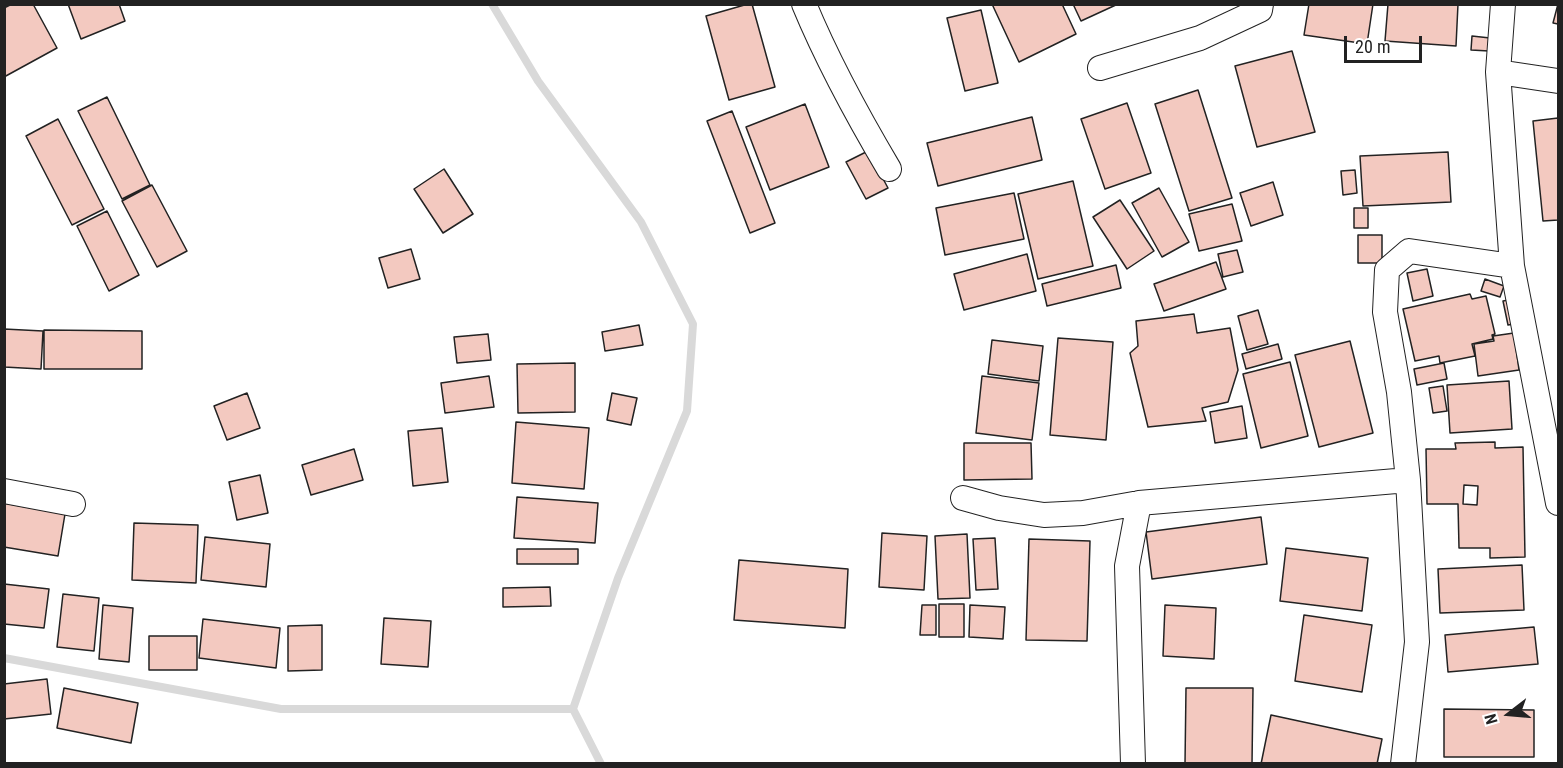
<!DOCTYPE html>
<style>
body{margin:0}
#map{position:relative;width:1563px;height:768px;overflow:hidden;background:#fff;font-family:"Roboto Condensed",sans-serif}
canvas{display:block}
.frame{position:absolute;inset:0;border:6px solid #222;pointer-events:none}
.north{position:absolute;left:1479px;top:684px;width:60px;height:60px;-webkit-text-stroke:4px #fff;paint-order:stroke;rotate:254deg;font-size:16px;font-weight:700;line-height:24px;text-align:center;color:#222}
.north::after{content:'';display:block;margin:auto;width:21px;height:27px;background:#222;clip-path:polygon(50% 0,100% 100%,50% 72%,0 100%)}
.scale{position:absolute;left:1344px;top:36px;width:78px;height:27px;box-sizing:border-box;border:3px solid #222;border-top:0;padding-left:8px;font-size:18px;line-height:21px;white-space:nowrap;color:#222;-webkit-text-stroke:4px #fff;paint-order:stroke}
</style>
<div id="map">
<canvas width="1563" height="768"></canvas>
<div class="frame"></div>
<div class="north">N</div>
<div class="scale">20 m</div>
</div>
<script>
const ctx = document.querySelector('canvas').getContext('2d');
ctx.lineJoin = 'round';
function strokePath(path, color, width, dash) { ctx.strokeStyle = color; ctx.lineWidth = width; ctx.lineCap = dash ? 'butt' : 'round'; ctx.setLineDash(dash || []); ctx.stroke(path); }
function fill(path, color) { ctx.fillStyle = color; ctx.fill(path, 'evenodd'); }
strokePath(new Path2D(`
 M492,4L538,81L641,222L693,324L687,411L618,578L573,709L601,764
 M4,658L281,709H573`), '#d9d9d9', 8);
const building = new Path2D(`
 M12,4H33L57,48L4,77V8Z
 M68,4H119L125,21L81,39Z
 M748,4H752L775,87L729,100L706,16Z
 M992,4H1062L1076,34L1019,62Z
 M1073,4H1118L1081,21Z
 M1309,4H1373L1367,44L1304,35Z
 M1388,4H1458L1456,46L1385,41Z
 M1558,4V24L1553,23Z
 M981,10L998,83L965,91L947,18Z
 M1472,36L1490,38L1489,51L1471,50Z
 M1292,51L1315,132L1257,147L1235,66Z
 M1198,90L1232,198L1189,211L1155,104Z
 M107,97L150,185L122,199L78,111Z
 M1127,103L1151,173L1105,189L1081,119Z
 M805,104L829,167L770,190L746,127Z
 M732,111L775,223L750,233L707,121Z
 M1032,117L1042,160L938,186L927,143Z
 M1558,118V220L1543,221L1533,121Z
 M58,119L104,209L72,225L26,136Z
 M868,151L888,188L866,199L846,162Z
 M1448,152L1451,202L1363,206L1360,156Z
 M444,169L473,214L443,233L414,189Z
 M1355,170L1357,193L1343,195L1341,171Z
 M1073,181L1093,266L1038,279L1018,194Z
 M1273,182L1283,215L1251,226L1240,193Z
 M152,185L187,251L157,267L122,201Z
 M1159,188L1189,242L1162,257L1132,203Z
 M1014,193L1024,239L945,255L936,208Z
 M1120,200L1154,251L1127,269L1093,217Z
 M1232,204L1242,241L1199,251L1189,214Z
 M1354,208H1368V228H1354Z
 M107,211L139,275L109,291L77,226Z
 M1358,235H1382V263H1358Z
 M411,249L420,279L388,288L379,258Z
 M1237,250L1243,272L1223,277L1218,254Z
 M1027,254L1036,291L964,310L954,274Z
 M1216,262L1226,289L1164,311L1154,284Z
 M1116,265L1121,288L1047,306L1042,284Z
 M1427,269L1433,296L1413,301L1407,273Z
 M1485,279L1504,286L1500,297L1481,291Z
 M1470,294L1472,299L1486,296L1495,334L1492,335L1493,339L1472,344L1475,356L1440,363L1439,356L1415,361L1403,309Z
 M1514,299L1520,323L1508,325L1503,301Z
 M1258,310L1268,344L1247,350L1238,316Z
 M1194,314L1197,333L1230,328L1238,370L1228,402L1202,408L1206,421L1148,427L1130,353L1138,346L1136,321Z
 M639,325L643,345L605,351L602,332Z
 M4,329L43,331L41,369L4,367Z
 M44,330L142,331V369H44Z
 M1514,333L1519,370L1478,376L1474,344L1494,341L1493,336Z
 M488,334L491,360L457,363L454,337Z
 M1058,338L1113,342L1106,440L1050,435Z
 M992,340L1043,346L1039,381L988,374Z
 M1350,341L1373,433L1319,447L1295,355Z
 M1278,344L1282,359L1246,369L1242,354Z
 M1290,362L1308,436L1261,448L1243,374Z
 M575,363V412L518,413L517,364Z
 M1444,363L1447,379L1417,385L1414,369Z
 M489,376L494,407L445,413L441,383Z
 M982,376L1039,383L1032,440L976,433Z
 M1509,381L1512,429L1450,433L1447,385Z
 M1443,386L1447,411L1433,413L1429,388Z
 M247,393L260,428L227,440L214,406Z
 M612,393L637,398L631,425L607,420Z
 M1242,406L1247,438L1215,443L1210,412Z
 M516,422L589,428L584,489L512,483Z
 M442,428L448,482L413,486L408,431Z
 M1495,442V448L1523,447L1525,557L1490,558V548H1459L1458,504H1427L1426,449H1456L1455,443ZM1464,485L1478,486L1477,505L1463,504Z
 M964,443H1031L1032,479L964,480Z
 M354,449L363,480L311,495L302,465Z
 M260,475L268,513L237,520L229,482Z
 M517,497L598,503L595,543L514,538Z
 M4,503L65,514L58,556L4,547Z
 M1261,517L1267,564L1152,579L1146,532Z
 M134,523L198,525L196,583L132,580Z
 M882,533L927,536L924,590L879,587Z
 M967,534L970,598L938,599L935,536Z
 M205,537L270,544L266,587L201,580Z
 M995,538L998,589L976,590L973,539Z
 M1029,539L1090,541L1087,641L1026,640Z
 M1286,548L1368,558L1362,611L1280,601Z
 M517,549H578V564H517Z
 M739,560L848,569L845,628L734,620Z
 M1522,565L1524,610L1440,613L1438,569Z
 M4,584L49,589L44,628L4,624Z
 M550,587L551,606L503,607V588Z
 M63,594L99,598L94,651L57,647Z
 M939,604H964V637H939Z
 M103,605L133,608L129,662L99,659Z
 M922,605H936V635H920Z
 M970,605L1005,607L1003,639L969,637Z
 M1165,605L1216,608L1214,659L1163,656Z
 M1304,615L1372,625L1362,692L1295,681Z
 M384,618L431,621L428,667L381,664Z
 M203,619L280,628L276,668L199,658Z
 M322,625V670L288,671V626Z
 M1534,627L1538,664L1448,672L1445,635Z
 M149,636H197V670H149Z
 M47,679L51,714L4,719V684Z
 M64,688L138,703L131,743L57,728Z
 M1186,688H1253L1252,764H1185Z
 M1444,709L1534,710V757H1444Z
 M1271,715L1382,739L1377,764H1261Z`);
fill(building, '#f3c9c0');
strokePath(building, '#222', 1.5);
const minor = new Path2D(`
 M804,4C828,62 857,115 889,169
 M1503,4L1498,72L1512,266L1558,503
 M1100,68L1200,38L1260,10L1261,4
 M1498,72L1558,81
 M4,491L73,504
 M963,498L999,508L1044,515L1083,513L1139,503L1408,480
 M1133,764L1127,566L1139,503
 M1403,764L1417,642L1408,480L1399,392L1385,312L1387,270L1409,251L1512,266`);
strokePath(minor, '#222', 26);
strokePath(minor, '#fff', 24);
</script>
